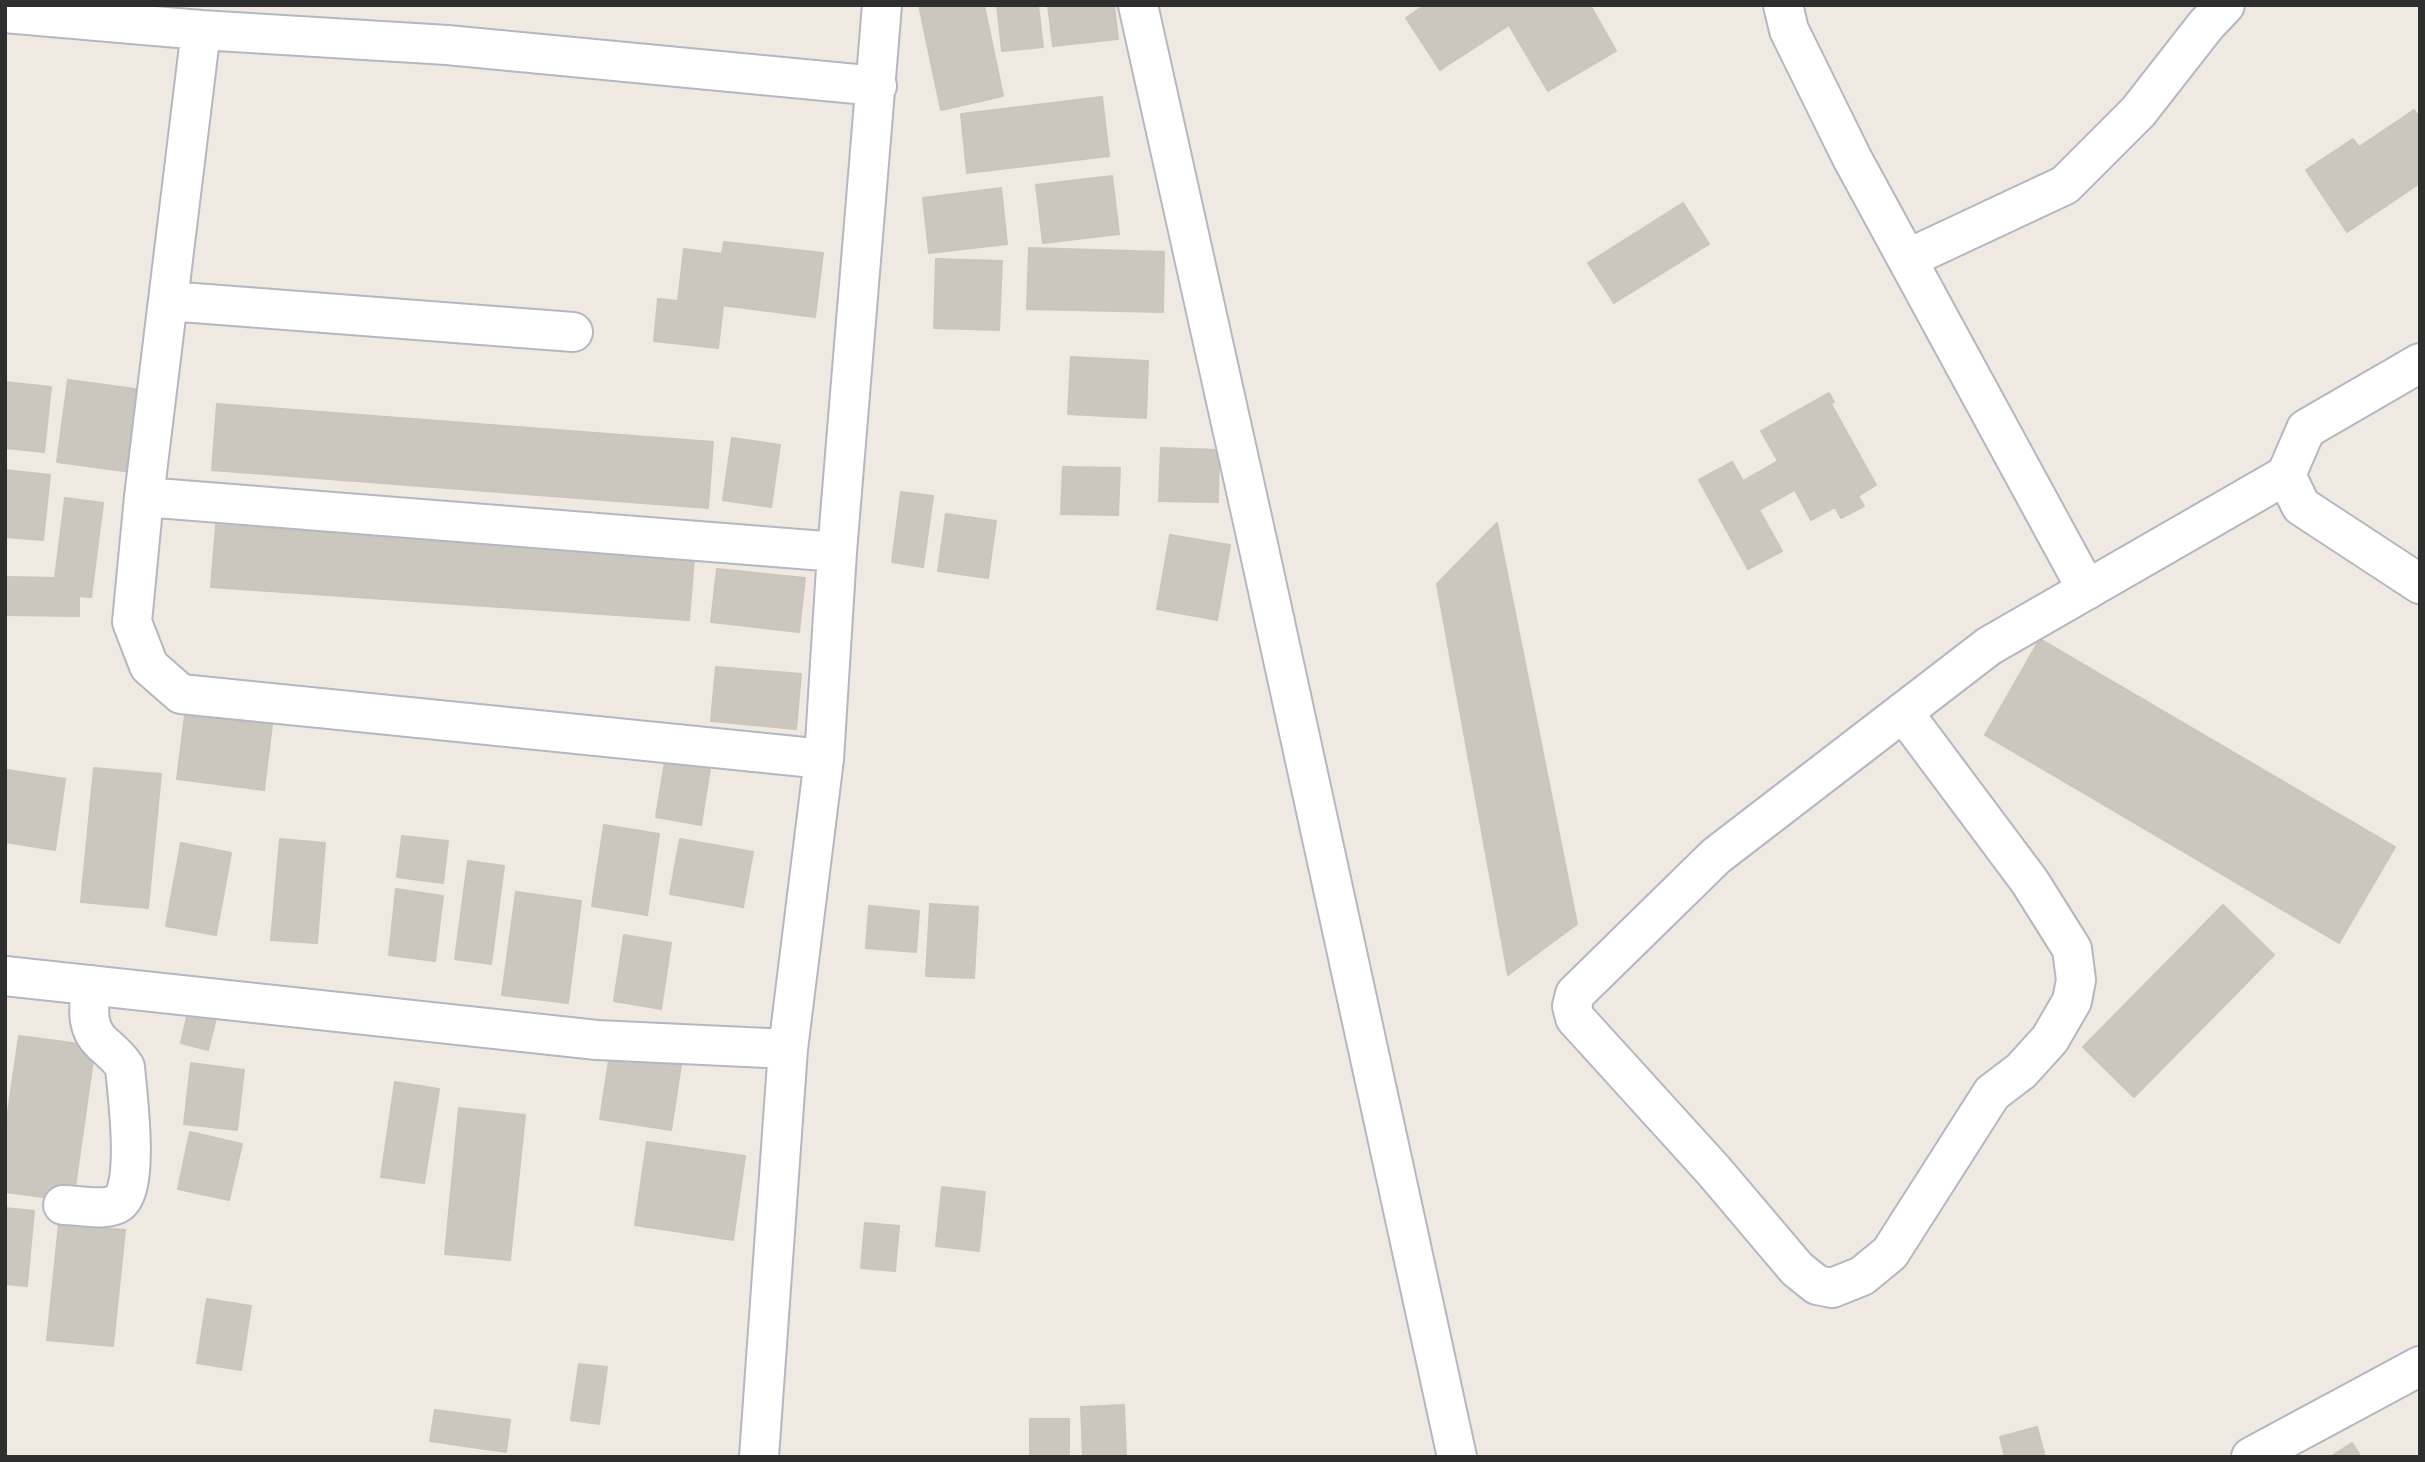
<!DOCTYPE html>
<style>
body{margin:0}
#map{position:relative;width:2425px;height:1462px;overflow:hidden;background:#efe9e1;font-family:Overpass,sans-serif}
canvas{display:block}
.frame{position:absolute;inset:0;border:7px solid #2e2e2e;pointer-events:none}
</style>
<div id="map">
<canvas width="2425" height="1462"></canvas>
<div class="frame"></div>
</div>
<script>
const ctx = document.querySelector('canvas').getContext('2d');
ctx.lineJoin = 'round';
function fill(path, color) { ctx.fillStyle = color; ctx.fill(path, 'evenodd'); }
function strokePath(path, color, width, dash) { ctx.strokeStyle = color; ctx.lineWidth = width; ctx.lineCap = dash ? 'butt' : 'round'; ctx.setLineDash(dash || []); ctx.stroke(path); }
const building = new Path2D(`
 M919,5H984L1003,96L941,110Z
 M997,5H1038L1043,47L1002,51Z
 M1048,5H1114L1118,39L1053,46Z
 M1425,5H1590L1616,51L1548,91L1509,25L1440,70L1406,18Z
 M1102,97L1109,156L967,173L961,114Z
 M2414,110L2420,119V183L2347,232L2306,170L2353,139L2359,147Z
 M1112,176L1119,234L1043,243L1036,185Z
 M1001,188L1007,244L929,253L923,198Z
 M1683,203L1709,244L1614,303L1588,263Z
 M724,242L823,253L815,317L721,305L723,306L718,348L654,341L658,299L678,301L684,249L722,254Z
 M1029,248L1164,252L1163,312L1027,309Z
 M936,259L1002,261L999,330L934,328Z
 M1071,357L1148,361L1146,418L1068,414Z
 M68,380L150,391L139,473L57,462Z
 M5,382L51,387L44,452L5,448Z
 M1829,393L1834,402L1831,404L1876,485L1858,496L1864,506L1841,518L1835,507L1811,520L1795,490L1759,510L1782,551L1748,569L1699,480L1732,462L1743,481L1778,461L1761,431Z
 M217,404L713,442L708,508L212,470Z
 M732,438L780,445L771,507L723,500Z
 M1161,448L1219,450L1218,502L1159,501Z
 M1063,467L1120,468L1118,515L1061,514Z
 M5,470L50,475L43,540L5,537Z
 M901,492L933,496L923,567L892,562Z
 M65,498L103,503L91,597L79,596V616L5,615V577L55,578Z
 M946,514L996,521L988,578L938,571Z
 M1497,523L1577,924L1508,975L1437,584Z
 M216,525L694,558L689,620L211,587Z
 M1170,535L1230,545L1217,620L1157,609Z
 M717,569L805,578L799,632L711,622Z
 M2040,639L2395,847L2339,943L1985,735Z
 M716,667L801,674L796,729L711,721Z
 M185,715L272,725L264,790L177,779Z
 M666,755L711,762L701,825L656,817Z
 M94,768L161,774L148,908L81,902Z
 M7,770L65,779L55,850L5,842Z
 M604,825L659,834L647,915L592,906Z
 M402,836L448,841L443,883L397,877Z
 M280,839L325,843L317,943L271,940Z
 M680,839L753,852L743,907L670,894Z
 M181,843L231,853L216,935L166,926Z
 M468,861L504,866L491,964L455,959Z
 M396,889L443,896L435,961L389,955Z
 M516,892L581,901L568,1003L502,995Z
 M930,904L978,907L974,978L926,976Z
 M2223,905L2274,955L2134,1097L2083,1047Z
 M869,906L919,911L916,952L866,948Z
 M624,935L671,943L661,1009L614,1001Z
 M188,1012L216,1018L208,1050L181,1043Z
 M19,1036L95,1046L73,1201L5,1192V1133Z
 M610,1054L681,1065L671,1130L600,1119Z
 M191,1063L244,1070L237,1130L184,1124Z
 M395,1082L439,1089L424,1183L381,1177Z
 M459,1108L525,1115L510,1260L445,1254Z
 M190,1132L242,1144L229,1200L178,1189Z
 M647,1142L745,1156L733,1240L635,1225Z
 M942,1187L985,1192L979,1251L936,1246Z
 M5,1208L34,1211L27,1286L5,1284Z
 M865,1223L899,1226L895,1271L861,1268Z
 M59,1224L125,1230L113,1346L47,1340Z
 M207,1299L251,1306L241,1370L197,1363Z
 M579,1364L607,1367L599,1424L571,1420Z
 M1124,1405L1126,1457H1083L1081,1407Z
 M435,1410L510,1420L506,1452L430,1441Z
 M1030,1419H1069V1457H1030Z
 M2037,1427L2045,1457H2005L2000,1437Z
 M2352,1443L2361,1457H2330Z`);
fill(building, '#cbc7bf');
strokePath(building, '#cbc5ba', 2);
const street = new Path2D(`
 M1138,5L1259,549L1457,1457
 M1783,5L1789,30L1852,158L2087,590
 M5,13L201,30L447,45L877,86
 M201,30L144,497L132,622L149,666L181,694L824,759
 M1907,259L2065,185L2138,112L2206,25L2225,5
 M168,301L573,332
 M2420,363L2306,429L2286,475L2301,506L2420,584
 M144,497L837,552
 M1903,712L2030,882L2072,949L2076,980L2072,1001L2050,1039L2021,1071L1992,1093L1890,1253L1862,1276L1832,1288L1817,1285L1797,1269L1714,1171L1575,1018L1572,1006L1575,994L1716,856L1989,646L2286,475
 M5,976L597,1040L788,1049
 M63,1205C79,1205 103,1211 117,1204C141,1192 127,1092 125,1067C119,1057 110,1050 102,1043C85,1027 89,1007 91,985
 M759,1457L788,1049L824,759L837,552L882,5
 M2251,1457L2420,1366`);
strokePath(street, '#b4b7c1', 42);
strokePath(street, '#fff', 38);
</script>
